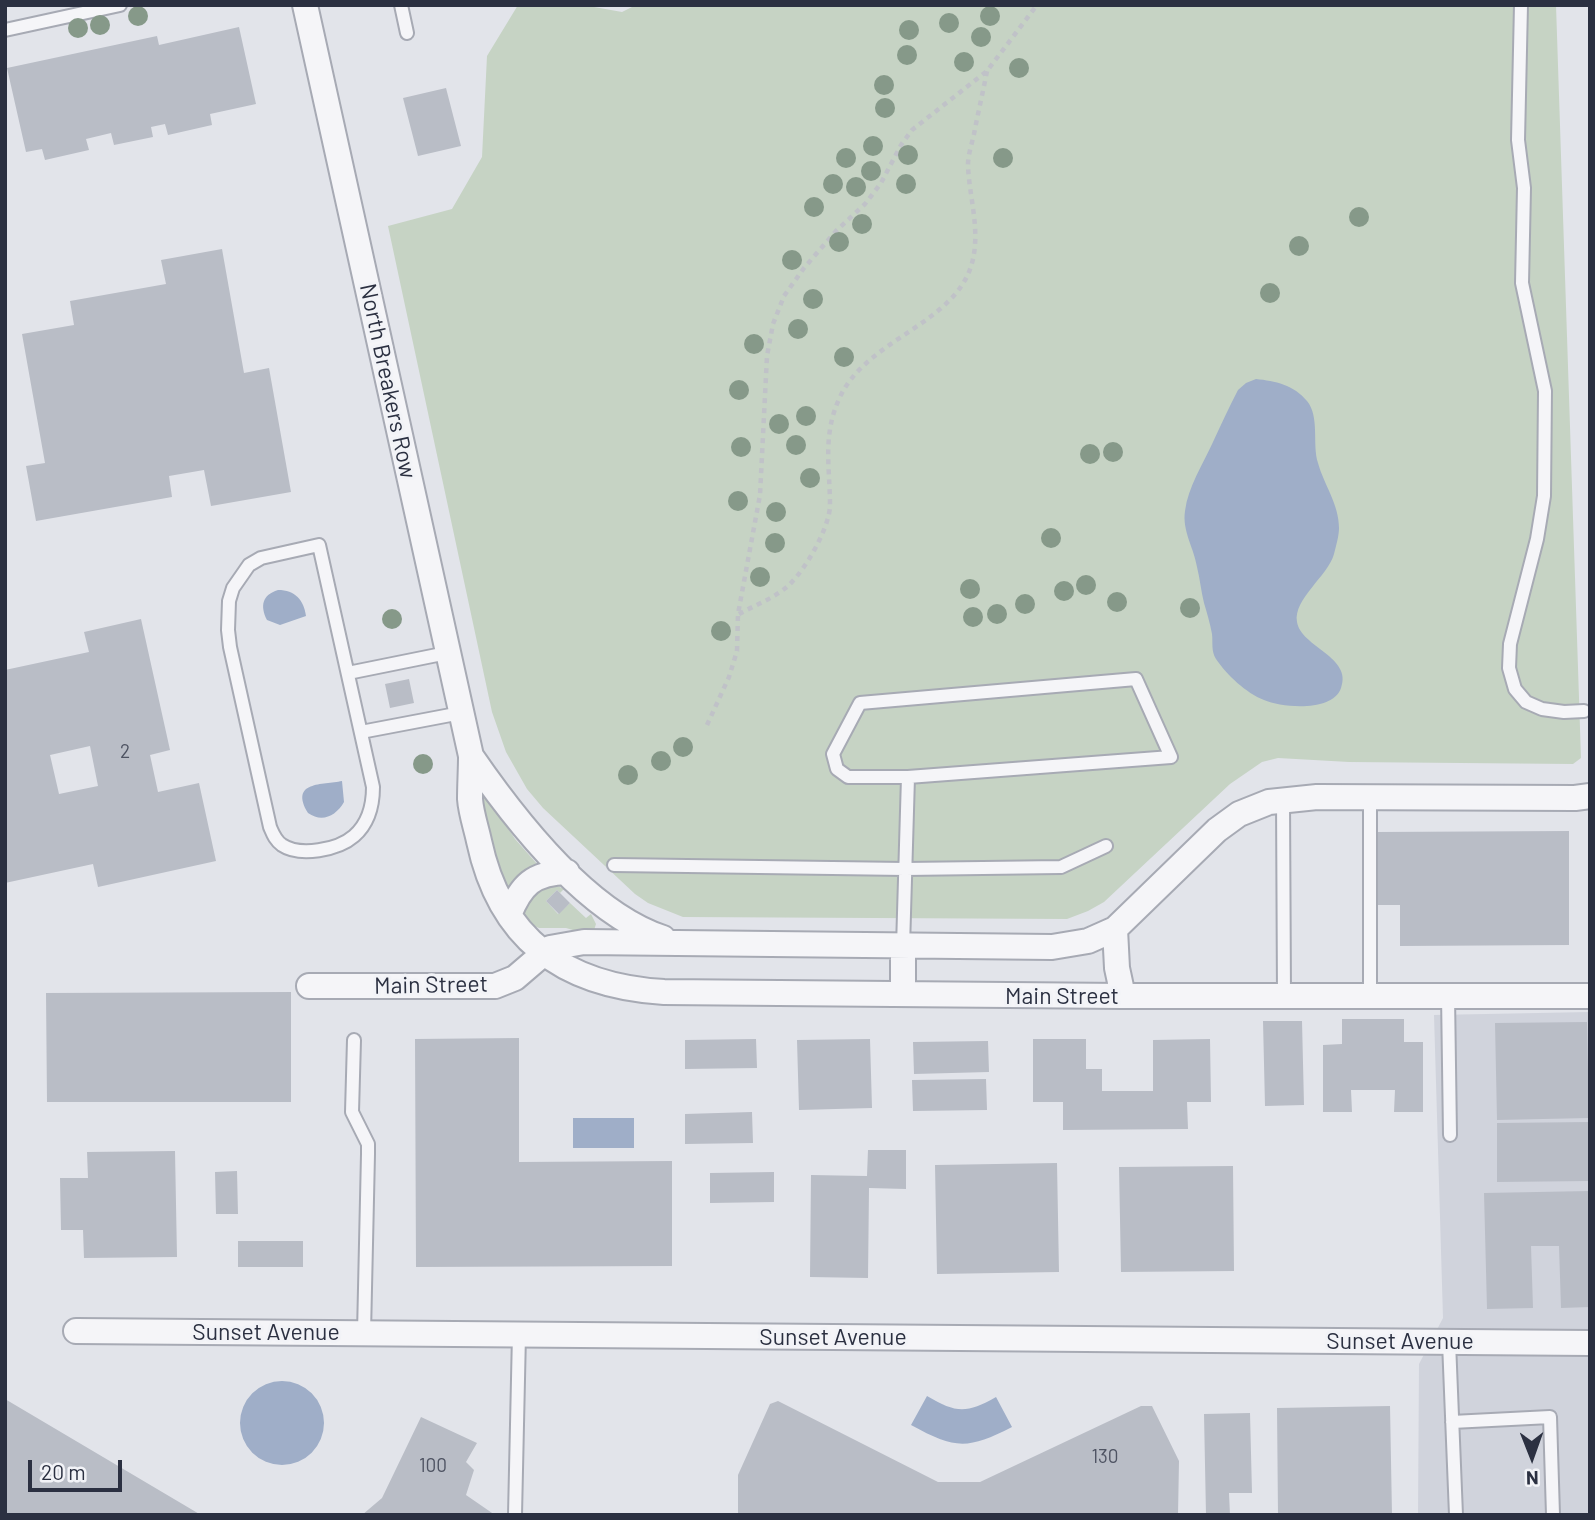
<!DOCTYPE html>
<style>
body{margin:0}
#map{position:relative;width:1595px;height:1520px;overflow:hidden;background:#e2e4ea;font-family:Barlow,sans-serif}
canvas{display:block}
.frame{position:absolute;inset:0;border:7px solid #2b3041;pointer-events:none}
.north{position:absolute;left:1497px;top:1422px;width:70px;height:70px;-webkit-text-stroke:5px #f2f3f7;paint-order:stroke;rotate:179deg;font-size:19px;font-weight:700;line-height:28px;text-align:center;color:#2b3041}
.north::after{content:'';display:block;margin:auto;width:24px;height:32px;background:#2b3041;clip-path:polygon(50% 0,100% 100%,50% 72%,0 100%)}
.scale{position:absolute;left:28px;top:1460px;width:94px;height:32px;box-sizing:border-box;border:4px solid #2b3041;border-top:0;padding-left:9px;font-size:21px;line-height:24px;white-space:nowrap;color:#2b3041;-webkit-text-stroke:5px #f2f3f7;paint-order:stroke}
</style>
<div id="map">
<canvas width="1595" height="1520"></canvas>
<div class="frame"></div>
<div class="north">N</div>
<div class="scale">20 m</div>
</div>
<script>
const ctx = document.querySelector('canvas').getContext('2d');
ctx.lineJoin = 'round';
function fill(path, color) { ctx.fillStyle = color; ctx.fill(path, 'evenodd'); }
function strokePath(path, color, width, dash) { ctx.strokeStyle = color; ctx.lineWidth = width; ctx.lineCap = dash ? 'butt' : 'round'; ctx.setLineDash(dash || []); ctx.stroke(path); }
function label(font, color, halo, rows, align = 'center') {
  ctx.font = font + ' Barlow,sans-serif'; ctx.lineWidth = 6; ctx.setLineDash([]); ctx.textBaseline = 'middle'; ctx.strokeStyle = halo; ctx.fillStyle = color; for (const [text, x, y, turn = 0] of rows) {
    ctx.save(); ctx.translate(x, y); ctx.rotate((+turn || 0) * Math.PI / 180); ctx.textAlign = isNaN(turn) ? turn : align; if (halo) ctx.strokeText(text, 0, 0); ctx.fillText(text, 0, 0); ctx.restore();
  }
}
fill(new Path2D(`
 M1590,1012V1515H1418L1419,1364L1443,1318L1434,1015Z`), '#d0d3dc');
fill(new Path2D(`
 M518,5H583L622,12L636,5H1556L1581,758L1573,764L1349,762L1278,758L1262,762L1230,784L1104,902L1088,911L1067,919L683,917L648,903L635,894L543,808L527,789L506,752L492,712L388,226L452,209L482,157L487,56Z
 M480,791L485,792L515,839L538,865L510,889H508L496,868Z
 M555,885L564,889L560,893L557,890L546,901L558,914L570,903L586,918L591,914L596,924L594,930L583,933L566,928H539L532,925L523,916C525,889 530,890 555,885Z`), '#c6d3c4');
fill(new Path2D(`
 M1256,379C1275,381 1294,385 1307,401C1320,417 1312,444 1318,463C1324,485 1339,504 1339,528C1339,536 1336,546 1334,554C1328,576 1293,599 1297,622C1301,647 1353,657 1341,688C1333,712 1283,708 1264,700C1246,693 1227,675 1216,659C1211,651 1213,643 1212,634C1210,623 1207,613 1204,603C1201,591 1200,579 1197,567C1194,548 1182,531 1185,511C1188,487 1203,464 1213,442C1221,425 1229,407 1238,390L1246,383Z
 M278,590C295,590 304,600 306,616L280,625L267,620C260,606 262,595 278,590Z
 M342,781L344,802C336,816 322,823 308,813C289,781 323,785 342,781Z
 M573,1118H634V1148H573Z
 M240 1423a42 42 0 1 1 84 0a42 42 0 1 1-84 0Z
 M927,1396C956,1413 966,1414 996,1397L1012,1427C967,1450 955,1449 911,1425Z`), '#9faec8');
fill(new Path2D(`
 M239,27L256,104L210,114L212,125L168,135L165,124L151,127L153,137L114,145L111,133L86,139L89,150L45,160L42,149L26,152L7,68L157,36L159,45Z
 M446,88L461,146L418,156L403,98Z
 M222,249L244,373L269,368L291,492L211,506L204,470L169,476L172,497L36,521L26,466L45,463L22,334L74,325L70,301L166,284L161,260Z
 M141,619L170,750L150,755L158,792L199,783L216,861L98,887L93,864L5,883V670L89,652L84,632ZM90,746L98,786L59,794L50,755Z
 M409,679L414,703L390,708L385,684Z
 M1569,831V945L1400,946V905H1378L1377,832Z
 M557,890L570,903L559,914L546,901Z
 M291,992V1102H47L46,993Z
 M1342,1019H1404V1042H1423V1112H1394L1395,1090H1351L1352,1112H1323V1045L1342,1044Z
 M1263,1021H1302L1304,1105L1265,1106Z
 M1587,1022L1589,1118L1497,1120L1495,1023Z
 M519,1038V1162L672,1161V1266L416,1267L415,1039Z
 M756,1039L757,1068L685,1069V1040Z
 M870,1039L872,1108L799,1110L797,1040Z
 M1033,1039H1086V1069H1102V1091H1153V1040L1210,1039L1211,1102H1187L1188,1129L1063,1130V1102H1033Z
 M988,1041L989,1072L914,1074L913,1042Z
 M986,1079L987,1110L913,1111L912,1080Z
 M752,1112L753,1143L685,1144V1114Z
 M1590,1122V1181L1497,1182V1123Z
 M868,1150H906V1189L869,1188L868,1278L810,1277L811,1175L867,1176Z
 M175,1151L177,1257L84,1258L83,1230H61L60,1178H88L87,1152Z
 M1057,1163L1059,1272L937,1274L935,1165Z
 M1233,1166L1234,1271L1121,1272L1119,1167Z
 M237,1171L238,1214H216L215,1172Z
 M774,1172V1202L710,1203V1173Z
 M1590,1191V1307L1561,1308L1559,1246H1531L1533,1308L1487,1309L1484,1193Z
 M238,1241H303V1267H238Z
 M5,1399L201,1515H5Z
 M778,1401L938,1482H980L1141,1406H1152L1179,1461L1178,1515H738V1475L770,1404Z
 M1390,1406L1392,1515H1278L1277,1408Z
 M1250,1413L1252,1493H1229L1230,1515H1206L1204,1414Z
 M421,1417L477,1443L466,1462L474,1470L466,1495L495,1515H362L382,1498Z`), '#b9bdc6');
const lane = new Path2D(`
 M401,5L407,33
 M1521,5L1518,140L1524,188L1522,283L1545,391L1544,496L1537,539L1510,644L1509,668L1515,689L1526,702L1542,709L1564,712L1584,711
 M5,30L120,5
 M319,545L373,787C373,805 369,823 354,836C338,850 300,857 282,845C275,840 273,834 270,827L230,647L228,630L229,601L233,588L249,565L261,558Z
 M348,673L447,653
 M1136,679L1171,757L908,777H848L837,769L833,754L860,703Z
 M361,732L461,713
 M1370,797V994
 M1283,799L1284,996
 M614,865L905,869L1061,867L1106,846
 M903,947L908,777
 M1448,995L1450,1135
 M354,1040L352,1112L368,1144V1154L364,1333
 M1449,1342L1456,1515
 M1452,1422L1550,1417L1553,1515
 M515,1515L519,1334`);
const street = new Path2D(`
 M305,5L471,756C471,770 470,785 470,799C471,813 476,827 479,841C500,940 565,986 664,992L1123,996H1590
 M471,756C515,820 587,913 663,938
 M509,915C521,885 533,873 567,872
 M1115,929L1117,968L1123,996
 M309,986H495L515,978L550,948L584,942L1052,947L1088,941L1115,929L1217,830L1239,814L1269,802L1317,797L1575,798L1590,796
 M903,994V947
 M76,1331L1590,1343`);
strokePath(lane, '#a7aab4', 16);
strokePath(street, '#a7aab4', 28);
strokePath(new Path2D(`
 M739,614C755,605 775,598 789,585C805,570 829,529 830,506C830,467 822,435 840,397C868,337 959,324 973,259C980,227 969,196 968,165C968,155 972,143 974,134C978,113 983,92 987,71
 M707,725L729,677L737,651L738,614L760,495L767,356L773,324L784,296L804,268L836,231L865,204L881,183L901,145L912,130L987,71L1037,5`), '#c0c2c8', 4.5, [5, 5]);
strokePath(lane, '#f5f5f8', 12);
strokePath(street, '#f5f5f8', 24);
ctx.fillStyle = '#869989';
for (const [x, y] of [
 [138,16],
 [990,16],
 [949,23],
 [100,25],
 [78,28],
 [909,30],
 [981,37],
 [907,55],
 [964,62],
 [1019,68],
 [884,85],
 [885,108],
 [873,146],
 [908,155],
 [846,158],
 [1003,158],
 [871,171],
 [833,184],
 [906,184],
 [856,187],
 [814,207],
 [1359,217],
 [862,224],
 [839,242],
 [1299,246],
 [792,260],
 [1270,293],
 [813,299],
 [798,329],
 [754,344],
 [844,357],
 [739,390],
 [806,416],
 [779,424],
 [796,445],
 [741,447],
 [1113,452],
 [1090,454],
 [810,478],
 [738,501],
 [776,512],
 [1051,538],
 [775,543],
 [760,577],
 [1086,585],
 [970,589],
 [1064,591],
 [1117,602],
 [1025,604],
 [1190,608],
 [997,614],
 [973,617],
 [392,619],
 [721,631],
 [683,747],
 [661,761],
 [423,764],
 [628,775]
]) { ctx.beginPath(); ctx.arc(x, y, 10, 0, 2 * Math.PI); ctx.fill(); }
label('19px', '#4e5362', null, [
 ["2",125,752],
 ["130",1105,1457],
 ["100",433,1466]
]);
label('23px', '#2b3041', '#f2f3f7', [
 ["North Breakers Row",388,381,78],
 ["Main Street",431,985,-1],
 ["Main Street",1062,996],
 ["Sunset Avenue",266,1332],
 ["Sunset Avenue",833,1337],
 ["Sunset Avenue",1400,1341]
]);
</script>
